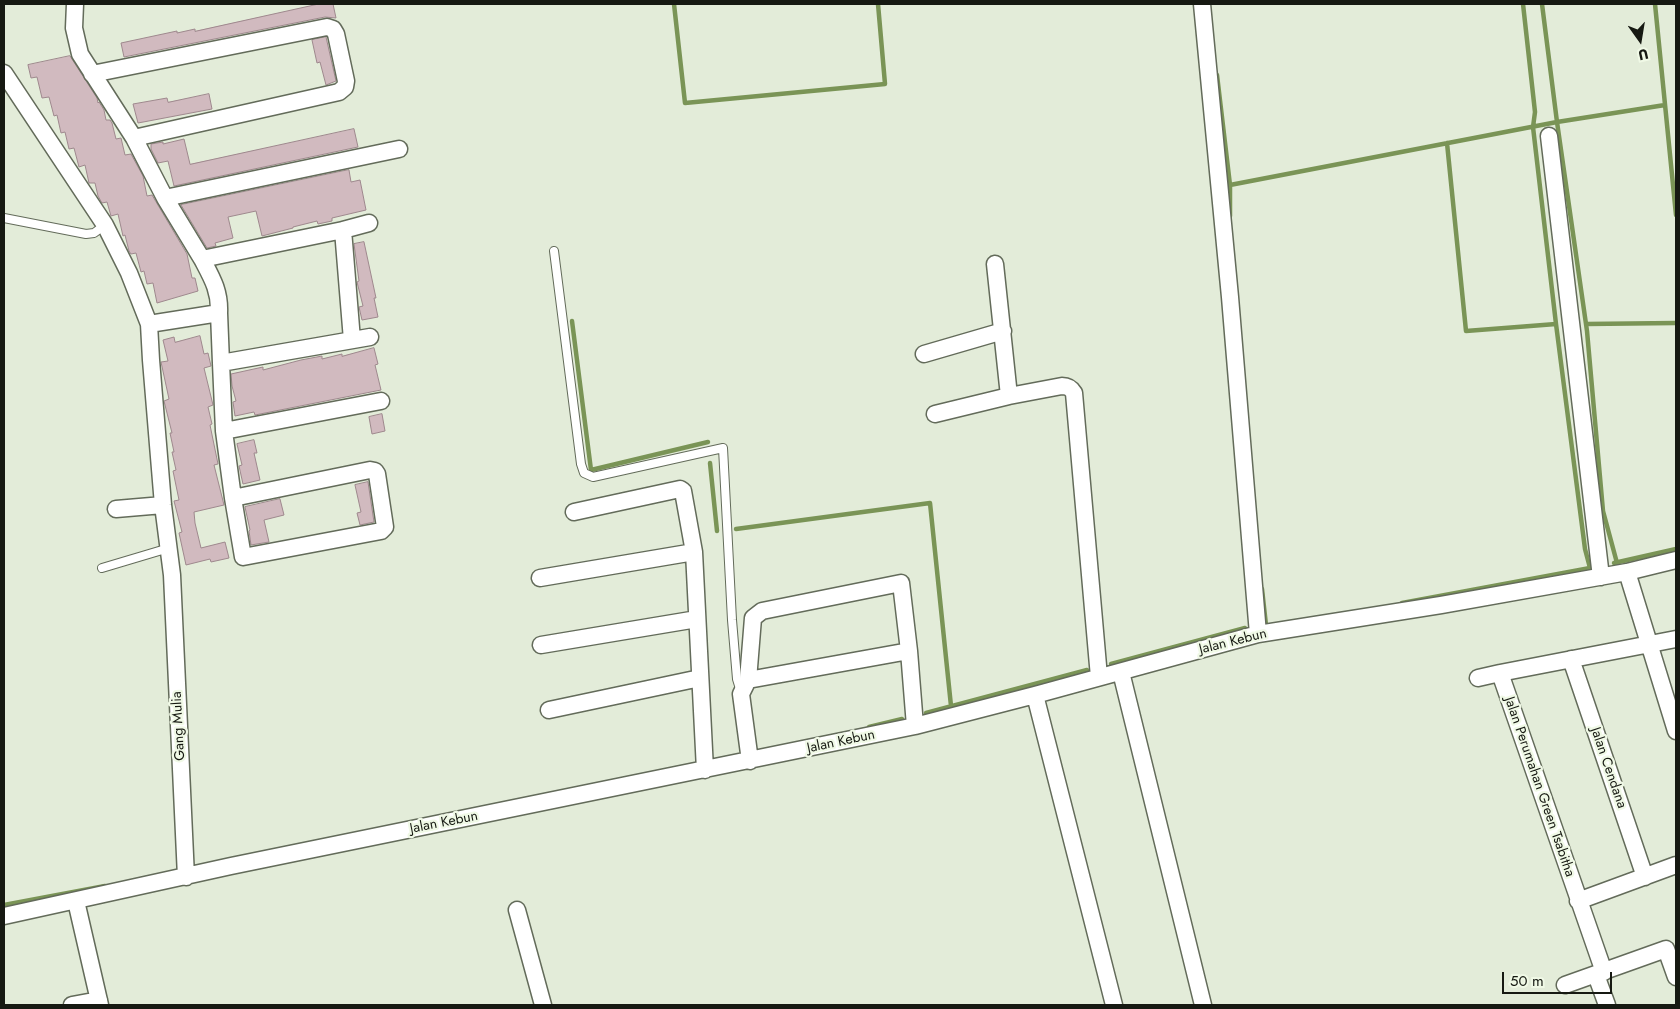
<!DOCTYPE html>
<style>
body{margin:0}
#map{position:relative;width:1680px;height:1009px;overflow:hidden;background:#e3ecd9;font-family:Jost,sans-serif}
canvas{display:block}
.frame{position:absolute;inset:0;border:5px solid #161912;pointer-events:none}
.north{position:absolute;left:1615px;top:15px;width:50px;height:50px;-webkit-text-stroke:4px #f0f9e6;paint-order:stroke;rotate:167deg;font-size:14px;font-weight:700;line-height:20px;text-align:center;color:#161912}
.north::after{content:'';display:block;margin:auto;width:18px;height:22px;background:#161912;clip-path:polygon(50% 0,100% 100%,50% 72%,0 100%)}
.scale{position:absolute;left:1502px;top:972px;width:110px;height:22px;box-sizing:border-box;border:2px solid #161912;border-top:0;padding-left:6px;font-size:15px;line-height:18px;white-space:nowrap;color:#161912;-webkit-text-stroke:4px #f0f9e6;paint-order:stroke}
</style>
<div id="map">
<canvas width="1680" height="1009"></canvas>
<div class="frame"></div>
<div class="north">U</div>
<div class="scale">50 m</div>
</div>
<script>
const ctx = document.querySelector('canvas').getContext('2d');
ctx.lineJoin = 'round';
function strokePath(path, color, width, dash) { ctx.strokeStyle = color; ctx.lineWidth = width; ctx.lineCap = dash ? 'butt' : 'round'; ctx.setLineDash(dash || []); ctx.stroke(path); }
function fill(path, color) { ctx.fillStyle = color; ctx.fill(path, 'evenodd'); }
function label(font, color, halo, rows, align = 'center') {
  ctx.font = font + ' Jost,sans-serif'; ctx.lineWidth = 4.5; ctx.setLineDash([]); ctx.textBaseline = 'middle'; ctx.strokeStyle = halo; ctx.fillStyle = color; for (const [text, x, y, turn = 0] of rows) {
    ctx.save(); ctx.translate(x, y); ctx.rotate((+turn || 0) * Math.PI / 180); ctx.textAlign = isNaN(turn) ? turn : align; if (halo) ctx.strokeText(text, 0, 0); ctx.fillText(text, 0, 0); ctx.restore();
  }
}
strokePath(new Path2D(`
 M674,4L685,103L885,84L878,4
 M1523,4L1535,112L1533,127L1556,324
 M1542,4L1557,122L1665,105
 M1655,4L1676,215
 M1217,75L1230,185L1557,122L1587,331L1603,511L1617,563
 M1230,185V216
 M572,321L591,470L708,442
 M1586,324L1676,323
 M710,463L717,531
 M736,529L930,503L951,706
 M1614,563L1676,549
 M1262,589L1266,625
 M1402,603L1590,568L1585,549L1556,324L1466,331L1447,143
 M1111,664L1245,628
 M926,713L1087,670
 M869,727L902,719
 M4,905L105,886`), '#7a9456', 4.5);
const building = new Path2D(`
 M319,4H333L336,18L325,17L124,57L121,43L177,31V33L195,29V31Z
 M326,37L336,81L326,85L320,62L317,63L312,40Z
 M70,56L97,98L98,103L99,102L104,110L106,120H110L112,123L116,139L121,138L125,155L131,154L143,176L147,196L152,195L187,254L192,278H195L198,291L157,303L153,283L147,284L144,271L141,272L136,253L131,254L129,251L125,235L123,236L118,214L111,216L107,202L102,203L98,196L95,183H89L85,165L79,167L74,148L69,149L65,132L61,133L57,115L54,116L49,97L42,98L37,77L31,78L28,65Z
 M209,94L212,109L138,123L133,104L167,98L168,102Z
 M354,129L358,147L174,186L168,161L158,163L151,149V144L163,142V144L184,139L190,164Z
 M349,170L351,182L360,180L366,210L332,218V221L318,224L317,221L293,227V228L262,236L256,211L228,217L233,238L215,243L216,246L207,248L181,205Z
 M364,242L376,298H374L378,317L362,320L359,307L363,306L357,282L359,281L354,244Z
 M200,336L204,354L208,353L211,366L204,368L213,405L208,407L212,424L210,425L218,464L214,465L224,505L194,512L195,523L201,548L225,542L229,558L211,562L210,559L186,565L179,533L182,532L174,501L179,500L173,471L176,470L172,452H174L170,433H172L164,401L169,399L161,362L168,361L163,340L174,337L175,342Z
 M374,348L378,364L375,365L381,390L255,415L254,412L235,416L233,402L236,401L232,386L231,374L263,367V370L301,360L322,356V359L342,354V356Z
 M382,414L385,431L372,434L369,417Z
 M254,440L257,453H254L260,480L243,484L239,466L242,465L237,444Z
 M368,482L374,522L360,525L357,513L361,512L355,485Z
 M280,499L284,515L264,520L269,542L251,545L249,531L250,530L245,507Z`);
fill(building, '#d1babf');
strokePath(building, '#9e888d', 1);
const lane = new Path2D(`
 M4,218L86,234L94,233L105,225
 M554,251L581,464L584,473L593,477L723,448L732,620L737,679L741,692
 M102,568L169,548`);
const street = new Path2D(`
 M75,4L74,28L80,54L134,138L165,198L202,259
 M1202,4L1230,297L1258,634
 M4,73L105,225L129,273L149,324
 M92,74L327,27L333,29L336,34L346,81L345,87L339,92L134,138
 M1549,136L1601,577
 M165,198L399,149
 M995,264L1009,396
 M219,313L221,363
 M352,340L343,230L369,223
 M924,354L1003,331
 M935,414L1009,396L1062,386C1068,386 1071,388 1074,393L1099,677
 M224,431L221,363L370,337
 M370,470L375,471L377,474L385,527L381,531L243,557L233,498Z
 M233,498L224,431L381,401
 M116,509L163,505
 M574,512L680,489L683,491L694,552L705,770
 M1627,572L1676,731
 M540,578L694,552
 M541,645L697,619
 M1571,659L1645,877
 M1121,672L1203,1005
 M1478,678L1500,673
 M748,680L909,651
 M1035,695L1114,1005
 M549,710L700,678
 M750,761L741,694L748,680L753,618L762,611L901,583L909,651L915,726
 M186,877L172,575L163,505L151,360L149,324L219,313C220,291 212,278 202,259L343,230
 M76,901L100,1005
 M1578,901L1676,865
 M517,910L543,1005
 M4,916L231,866L915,726L1035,695L1258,634L1441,605L1627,572L1676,560
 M1604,972L1500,673L1676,639
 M1596,975L1607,1005
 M1565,985L1666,949L1676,977
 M72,1005L99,1000`);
strokePath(lane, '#636b5a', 10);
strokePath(street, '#636b5a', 19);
strokePath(lane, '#fff', 8);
strokePath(street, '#fff', 16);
label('14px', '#161912', '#f0f9e6', [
 ["Jalan Kebun",1233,642,-14],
 ["Gang Mulia",179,726,-93],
 ["Jalan Kebun",841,742,-12],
 ["Jalan Cendana",1608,768,71],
 ["Jalan Perumahan Green Tsabitha",1539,787,71],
 ["Jalan Kebun",444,823,-11]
]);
</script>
